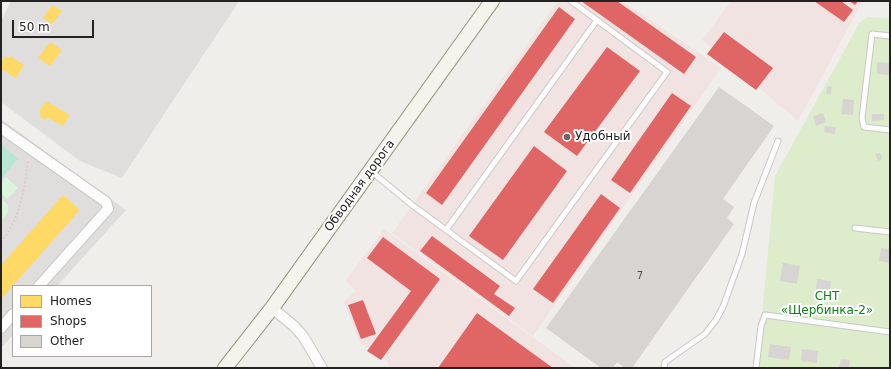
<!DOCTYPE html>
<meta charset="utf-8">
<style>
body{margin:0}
#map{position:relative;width:891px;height:369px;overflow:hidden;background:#f0eeeb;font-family:"DejaVu Sans",sans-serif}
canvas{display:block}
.frame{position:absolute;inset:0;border:2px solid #222;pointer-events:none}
.legend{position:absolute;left:12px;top:285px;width:140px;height:72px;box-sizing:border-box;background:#fff;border:1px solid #a7a7a7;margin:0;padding:5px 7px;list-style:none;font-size:12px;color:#222}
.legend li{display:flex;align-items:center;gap:8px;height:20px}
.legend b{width:20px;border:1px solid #a7a7a7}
.scale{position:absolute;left:12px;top:20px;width:82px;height:18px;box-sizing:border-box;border:2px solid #222;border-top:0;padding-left:5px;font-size:12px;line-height:14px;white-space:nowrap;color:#222;-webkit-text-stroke:3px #fff;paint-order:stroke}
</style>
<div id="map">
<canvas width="891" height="369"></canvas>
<div class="frame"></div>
<ul class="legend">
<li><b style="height:11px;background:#ffd966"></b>Homes</li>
<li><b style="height:11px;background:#e06666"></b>Shops</li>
<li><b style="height:11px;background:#d7d4d2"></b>Other</li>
</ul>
<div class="scale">50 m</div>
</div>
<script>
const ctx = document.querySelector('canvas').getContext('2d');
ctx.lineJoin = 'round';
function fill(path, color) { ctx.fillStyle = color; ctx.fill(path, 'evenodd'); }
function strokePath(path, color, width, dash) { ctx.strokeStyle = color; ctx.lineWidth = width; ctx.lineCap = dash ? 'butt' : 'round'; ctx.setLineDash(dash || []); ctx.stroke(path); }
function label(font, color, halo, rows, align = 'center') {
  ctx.font = font + ' "DejaVu Sans",sans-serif'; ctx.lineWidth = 4; ctx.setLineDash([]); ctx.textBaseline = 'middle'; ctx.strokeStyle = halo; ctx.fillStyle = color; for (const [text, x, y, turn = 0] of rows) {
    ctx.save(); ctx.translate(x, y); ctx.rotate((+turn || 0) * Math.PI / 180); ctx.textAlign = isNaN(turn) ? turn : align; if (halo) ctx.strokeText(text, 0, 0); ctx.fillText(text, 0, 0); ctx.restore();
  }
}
fill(new Path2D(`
 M11,1H239L122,178L80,161L1,102V21Z
 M1,119L126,210L57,286H13V335L1,348Z`), '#dfdedc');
fill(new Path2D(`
 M558,1H623L721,68L533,336L392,233Z
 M731,1H863L798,121L702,40Z
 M384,229L575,368H390L385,358L360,343L344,302L356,290L345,281Z`), '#f1e3e1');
fill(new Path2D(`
 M867,17L890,18V368H757L775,176L860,22Z`), '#ddeccb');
fill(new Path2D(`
 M6,177L18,188L7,199L1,193V183Z
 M1,198L8,205V212L1,222Z`), '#daf5da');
fill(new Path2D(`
 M1,144L18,159L1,179Z`), '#b7e6d2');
fill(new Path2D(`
 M52,5L62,11L52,24L43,18Z
 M50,42L62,50L50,66L38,58Z
 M5,56L9,58L10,56L24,65L16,78L1,69V63Z
 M46,101L70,115L63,126L47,117L45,120L40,117L41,114L39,112Z
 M63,195L80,210L1,299V265Z`), '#ffd966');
fill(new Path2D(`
 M581,1H617L696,57L684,74Z
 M814,1H841L853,10L844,22Z
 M849,1H858L855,5Z
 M559,7L575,19L442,205L426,193Z
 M724,32L773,68L756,90L707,54Z
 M607,47L640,71L577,156L544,132Z
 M672,93L691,106L630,193L611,180Z
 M534,146L567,171L503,260L469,236Z
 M601,194L620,208L553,303L533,289Z
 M432,236L500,286L494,294L515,308L509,316L420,251Z
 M383,237L440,279L381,360L367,351L411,291L367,258Z
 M363,300L376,334L361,339L348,305Z
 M477,313L553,368H438Z`), '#e06666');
fill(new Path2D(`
 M877,62L890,63V75L877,74Z
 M828,86L832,87L830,95L826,93Z
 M719,87L774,126L723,199L734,207L727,218L734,224L632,368H625L617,362L613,368H601L546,328Z
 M843,99L854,100L853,115L841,114Z
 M823,113L826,122L816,126L813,116Z
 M872,114H884V120L872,121Z
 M825,126L836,127L835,134L824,132Z
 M880,153L882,159L878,161L875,154Z
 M881,248L890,249V263L879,261Z
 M783,263L800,266L797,284L780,281Z
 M817,279L831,281L830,293L816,291Z
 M770,344L791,347L789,360L768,357Z
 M802,349L818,351L817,363L801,361Z
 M841,359L850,360L849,368L839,367Z`), '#d7d4d2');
const service = new Path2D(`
 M890,36L872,34L862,118L864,127L890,130
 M372,172L412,205L516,281L667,72L571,1
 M855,228L890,232
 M446,230L597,20
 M664,368L665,362L705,334L716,320L723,307L742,254L754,203L778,141
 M756,368L761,326L765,315L890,332`);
const minor = new Path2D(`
 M1,128L106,202L108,209L39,286
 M272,308L294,326L303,336L322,368
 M1,328L13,314`);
const secondary = new Path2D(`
 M225,368L272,308L492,1`);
strokePath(service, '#c9c8c7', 7);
strokePath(minor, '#c9c8c7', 12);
strokePath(secondary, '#999a82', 16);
strokePath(new Path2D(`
 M1,242C20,219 25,188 28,160`), '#dccecd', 2, [2, 2]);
strokePath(service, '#fdfcfc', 5);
strokePath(minor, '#fdfcfc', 10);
strokePath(secondary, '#f4f4ed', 14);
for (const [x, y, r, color] of [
 [567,137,4,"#6a6968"]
]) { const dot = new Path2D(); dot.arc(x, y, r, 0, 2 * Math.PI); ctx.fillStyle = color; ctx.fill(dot); strokePath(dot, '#fff', 1.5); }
label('10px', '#4f4e4e', null, [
 ["7",640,276]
]);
label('12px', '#222', '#fff', [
 ["Удобный",575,137]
], 'left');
label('12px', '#222', '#fff', [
 ["Обводная дорога",360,186,-54]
]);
label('12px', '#0c8416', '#fff', [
 ["СНТ",827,297],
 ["«Щербинка-2»",827,311]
]);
</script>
